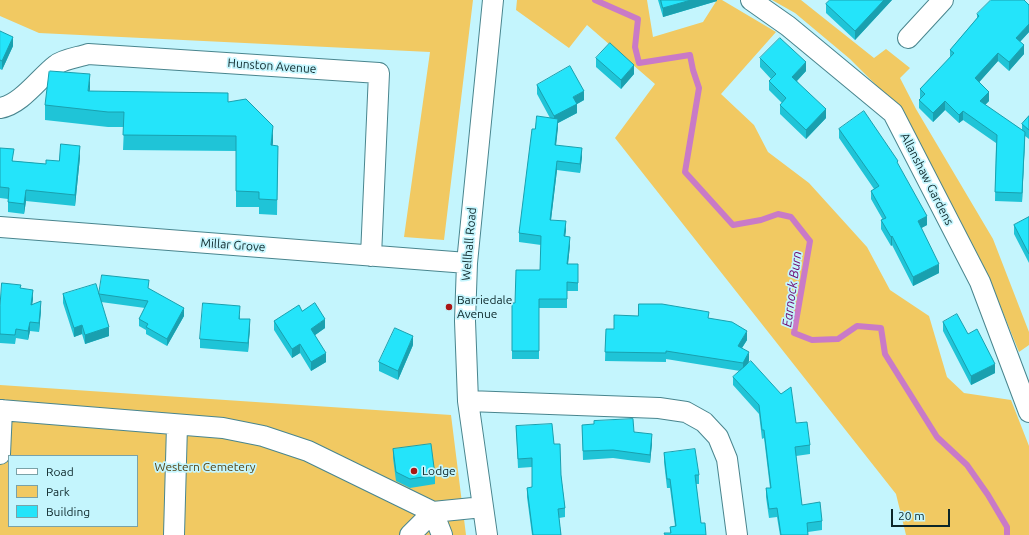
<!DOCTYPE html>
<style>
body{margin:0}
#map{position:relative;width:1029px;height:535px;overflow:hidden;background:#c4f5fd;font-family:Ubuntu,sans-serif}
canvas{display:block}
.legend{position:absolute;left:8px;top:455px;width:130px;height:72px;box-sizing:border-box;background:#c4f5fd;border:1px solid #7aa2a8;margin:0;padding:5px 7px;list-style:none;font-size:12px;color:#0c2629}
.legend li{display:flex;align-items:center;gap:8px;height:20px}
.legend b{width:20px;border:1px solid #7aa2a8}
.scale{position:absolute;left:891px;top:509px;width:59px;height:18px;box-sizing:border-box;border:2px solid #0c2629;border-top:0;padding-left:5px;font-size:12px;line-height:14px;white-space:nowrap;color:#0c2629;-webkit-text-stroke:3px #c4f5fd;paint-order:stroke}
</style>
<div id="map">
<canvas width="1029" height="535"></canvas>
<ul class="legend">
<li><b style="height:5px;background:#fff"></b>Road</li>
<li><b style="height:11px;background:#f1c962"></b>Park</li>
<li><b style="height:11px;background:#24e4fa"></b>Building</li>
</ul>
<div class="scale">20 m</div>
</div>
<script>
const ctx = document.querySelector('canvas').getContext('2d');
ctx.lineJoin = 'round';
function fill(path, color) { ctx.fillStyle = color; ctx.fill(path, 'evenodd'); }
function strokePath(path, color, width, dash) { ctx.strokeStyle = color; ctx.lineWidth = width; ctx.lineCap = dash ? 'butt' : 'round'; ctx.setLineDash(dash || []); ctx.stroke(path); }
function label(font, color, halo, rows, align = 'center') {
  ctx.font = font + ' Ubuntu,sans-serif'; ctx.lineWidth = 3.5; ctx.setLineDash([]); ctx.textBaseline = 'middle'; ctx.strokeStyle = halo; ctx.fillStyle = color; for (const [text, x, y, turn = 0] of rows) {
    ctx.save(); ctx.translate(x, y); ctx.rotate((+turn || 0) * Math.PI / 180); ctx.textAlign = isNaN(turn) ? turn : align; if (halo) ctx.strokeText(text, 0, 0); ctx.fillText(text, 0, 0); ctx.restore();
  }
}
fill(new Path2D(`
 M0,0H473L444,240L404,237L430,52L39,33L0,16Z
 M517,0H647L653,37L703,22L717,0H722L776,32L721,94L754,125L768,152L809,183L867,247L890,290L929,316L947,377L964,393L1011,400L1029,446V535H906L896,494L615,138L655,84L587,25L569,48L516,10Z
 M772,0H801L874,58L886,49L910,68L900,78L916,109L993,239L1029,332V345L1019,352L993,288L928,159L899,108L850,59L795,13Z
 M0,385L451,415L466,535H0ZM9,456H137V526H9Z`), '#f1c962');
strokePath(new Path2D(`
 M595,0L638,19L635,47L639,63L690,55L693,70L699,88L685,172L733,225L761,220L778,214L791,217L810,241L794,333L812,340L838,339L857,326L881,328L885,354L937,437L967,465L988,495L1007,527V535`), '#c97ac7', 6);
const minor = new Path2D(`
 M751,0L788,26L893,113L980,282L1029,412
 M908,38L943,0
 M0,108C21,105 40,77 56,65C63,59 80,57 88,54L379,73L371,256
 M0,227L467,263
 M468,401L659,408L686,412L704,422L718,437L727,459L737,535
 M0,410L223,428L263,436L308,451L433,512L483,507
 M0,454L2,410
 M433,512L442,535
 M174,535L177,425
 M410,535L433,512
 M487,535L468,401L465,321L467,263L493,0`);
strokePath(minor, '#49858e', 22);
strokePath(minor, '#fff', 20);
fill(new Path2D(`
 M658,0H717V1L663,17Z
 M830,0H892L855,40L826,13V4Z
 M977,14L1029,32L1020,42L1024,54L1009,71L998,61L979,82L989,101L985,105L1022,130V124L1029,116V139L1025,136L1022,202L995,201L996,143L963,120L959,123L945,110L933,122L919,108V100L921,98H920V89L950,58V50L977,18Z
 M0,31L13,46L2,70L0,69Z
 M596,58L634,74L621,89L596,67Z
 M760,58L806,71L797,81L826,118L806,139L780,114V105L782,103L769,90V81L771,79L760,67Z
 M537,85L584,100L577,104V113L558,123L556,145L582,157L580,173L557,170L551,220L566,230L565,236L570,245L568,264H578V291H567V308H539V359H512V303H515L540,270L541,245L519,242V233L535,129L550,118L537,94Z
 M89,91L228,102L273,142L272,146H278L277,215L259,214V207H236V151L123,150L124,127H108L45,120V105Z
 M839,129L898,165L927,225L921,228L939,273L913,286L892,245L891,246L881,229V220H883L871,199V191L874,189L839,138Z
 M0,148L13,161L46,164L80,157L75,206L26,201L24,214L8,212V199L0,198Z
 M1029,217V263L1014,234V225Z
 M21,288L33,299L32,304L41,310L39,332L30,331L28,340L16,338L15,344L0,343V306Z
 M149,289L184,316L167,346L146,334V330L139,326V319L145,308L101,302L109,336L85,344L82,334L74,337L63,303V294H99Z
 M302,311L325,328L315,335L326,362L311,371L300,353L292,358L274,330V321Z
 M240,315V319L250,328L248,352L200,348V339Z
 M709,318L747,340L742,348L749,361L747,365L796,423L810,445V454L796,456L802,505L822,521V530L808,532V535H780L777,517L769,518L766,497V488H770L764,438L762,439L759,414L733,385V377L740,371L666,359V362L605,361L606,329H614Z
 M943,322L968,334L995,373L971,385L943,331Z
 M413,345L398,380L379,371V362Z
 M582,425L634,432L652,443L650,463L613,458L583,460Z
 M516,426L554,444L561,475L565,508V517L559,518L561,535H532L527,497V488L532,487V467L518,468Z
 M393,449L435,475V484L410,488L396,481L393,458Z
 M664,453L699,475V484H696L701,523L670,533V527L675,526L670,488H667L664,462Z`), '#1fc4d7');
fill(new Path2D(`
 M691,0H717V1L663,17V8Z
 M884,0H892L855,40V31Z
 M1029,24V32L1016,46V38Z
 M13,37V46L2,70V61Z
 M1024,45V54L1009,71V62Z
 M998,53V61L975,87V78Z
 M806,62V71L792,86V77Z
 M634,65V74L621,89V80Z
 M90,74V89L88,106V91Z
 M584,91V100L577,104V113L558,123V128L555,154L554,116L573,97Z
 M989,92V101L980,110V101Z
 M945,101V110L933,122V113Z
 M826,109V118L806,139V130Z
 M963,111V120L959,123V115Z
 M273,126V142L271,160V145Z
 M1025,132V140L1022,202V193Z
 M80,146V157L75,206V195Z
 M582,148V157L580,173V164Z
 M557,161V170L550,228V220Z
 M26,190V201L24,214V204Z
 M927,216V225L918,230V221Z
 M566,221V230L564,245V236Z
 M892,236V245L891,246V237Z
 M570,237V245L567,273V264Z
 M939,264V273L913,286V277Z
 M33,290V299L31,314V305Z
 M41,301V310L39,332V323Z
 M184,308V316L167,346V339Z
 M250,319V328L248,352V343Z
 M325,319V328L311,338V329Z
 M30,322V331L28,340V331Z
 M82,325V334L74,337V328Z
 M109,327V336L85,344V335Z
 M747,331V340L738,354V346Z
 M413,336V345L398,380V371Z
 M300,344V353L292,358V349Z
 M749,352V361L743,372V363Z
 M326,353V362L311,371V362Z
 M995,364V373L971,385V376Z
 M652,434V443L650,463V455Z`), '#19a0af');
const building = new Path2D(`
 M661,0H691L663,8Z
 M830,0H884L855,31L826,4Z
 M991,0H1024L1029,5V24L1016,38L1024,45L1009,62L998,53L975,78L989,92L980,101L1025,132L1022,193L995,192L997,135L963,111L959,115L945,101L933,113L919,100L925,94L920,89L954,53L950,50L979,16L977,14Z
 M0,31L13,37L2,61L0,60Z
 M780,38L806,62L792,77L826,109L806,130L780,105L786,98L769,81L776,74L760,58Z
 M610,43L634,65L621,80L596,58Z
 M570,66L584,91L573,97L577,104L554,116L537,85Z
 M50,71L90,74L88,91L228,93V102L246,99L273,126L271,145L278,146L277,200L259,199V192L236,191V136L123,135L124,112H108L45,105L49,72Z
 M864,111L898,161L897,162L927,216L918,221L939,264L913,277L892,236L891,237L881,220L886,218L871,191L879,186L839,129Z
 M537,116L558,119L555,145L582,148L580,164L557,161L550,220L566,221L564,236L570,237L567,264H578V283L567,282V299H539V351H512V303H515L516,270H540L541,236L519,233L532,129H535Z
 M1029,116V130L1022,124Z
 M61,144L80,146L75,195L26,190L24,204L8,202L9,188L0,187V148L14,149L12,161L46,164V160L59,161Z
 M1029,217V254L1014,225Z
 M102,275L149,280L148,288L184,308L167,339L146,327L148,324L139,319L148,301L99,294Z
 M2,283L21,285L20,288L33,290L31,305L41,301L39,323L30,322L28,331L16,329L15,335L0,334V306Z
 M96,284L109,327L85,335L82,325L74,328L63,294Z
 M203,303L240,306L239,319H250L248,343L200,339Z
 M315,303L325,319L311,329L326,353L311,362L300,344L292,349L274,321L299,305L302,311Z
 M639,304H662L709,312L708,318L732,322L747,331L738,346L749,352L743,363L666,351V353L605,352L606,329H614V315L638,316Z
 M957,314L968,334L977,329L995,364L971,376L943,322Z
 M395,328L413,336L398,371L379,362Z
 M751,361L781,394L791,387L796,423L807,422L810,445L795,447L802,505L820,502L822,521L807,523L808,535H781L777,508L769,509L766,488H771L764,430H762L759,405L733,377Z
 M633,419L634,432L652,434L650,455L613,450L583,451L582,425L594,424V421Z
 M552,424L554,444H560L561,475L565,508L558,509L561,535H533L527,488L532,487V458L518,459L516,426Z
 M431,444L435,475L410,479L396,472L393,449Z
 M695,449L699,475H695L701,523H705L706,535H665L664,533H671L670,527L676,526L670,479H667L664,453Z`);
fill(building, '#24e4fa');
strokePath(building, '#19a0af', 1);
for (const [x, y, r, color] of [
 [449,307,4,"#a91616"],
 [414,471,4,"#a91616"]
]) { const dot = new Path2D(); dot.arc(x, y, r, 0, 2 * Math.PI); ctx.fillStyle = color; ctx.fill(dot); strokePath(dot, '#c4f5fd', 1.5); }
label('12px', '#0c2629', '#c4f5fd', [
 ["Hunston Avenue",272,66,4],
 ["Allanshaw Gardens",927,179,63],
 ["Wellhall Road",469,244,-85],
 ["Millar Grove",233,245,4]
]);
label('12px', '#0c2629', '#c4f5fd', [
 ["Barriedale",457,300],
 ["Avenue",457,314],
 ["Lodge",422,471]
], 'left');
label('12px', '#564415', '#c4f5fd', [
 ["Western Cemetery",205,467]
]);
label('italic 13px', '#6d056e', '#c4f5fd', [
 ["Earnock Burn",792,289,-82]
]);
</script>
